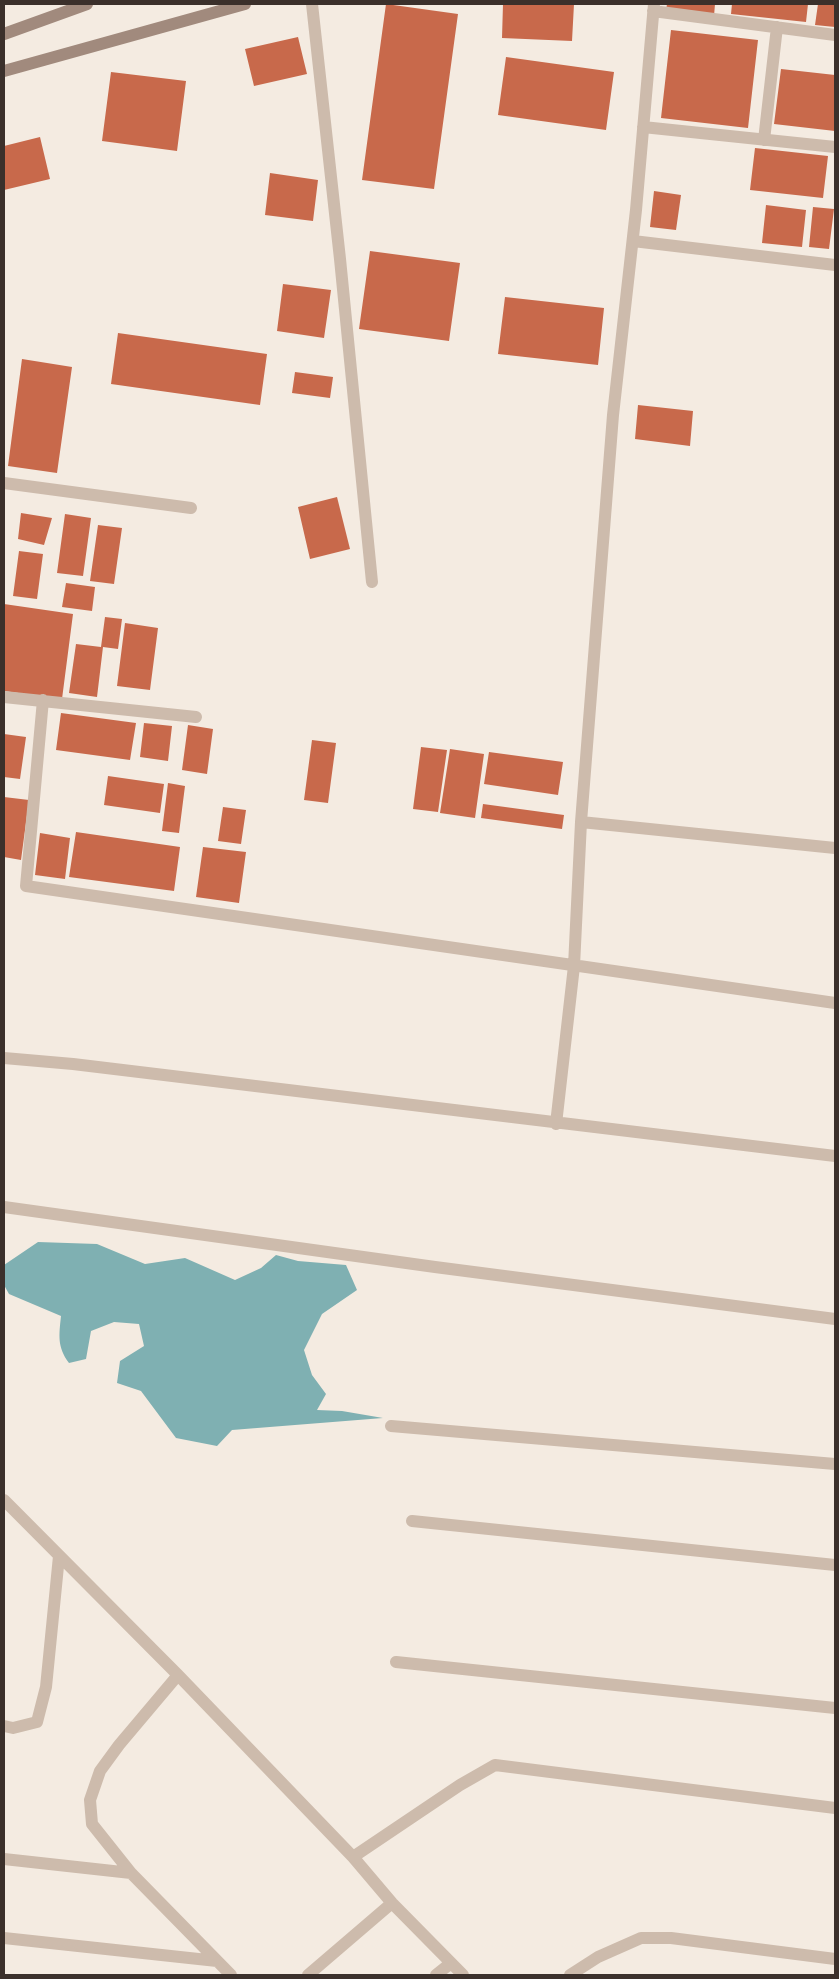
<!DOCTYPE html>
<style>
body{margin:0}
#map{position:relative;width:839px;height:1979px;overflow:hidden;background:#f4ebe1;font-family:"Nunito Sans",sans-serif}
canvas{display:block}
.frame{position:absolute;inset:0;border:5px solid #3b302b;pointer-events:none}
</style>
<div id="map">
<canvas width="839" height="1979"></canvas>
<div class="frame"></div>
</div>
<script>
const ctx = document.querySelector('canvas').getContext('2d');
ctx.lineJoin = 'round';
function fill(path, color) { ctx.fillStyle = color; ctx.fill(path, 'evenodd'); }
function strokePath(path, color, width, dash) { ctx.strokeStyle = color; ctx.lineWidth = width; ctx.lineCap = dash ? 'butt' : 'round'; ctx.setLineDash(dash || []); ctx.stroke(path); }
fill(new Path2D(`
 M38,1242L97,1244L145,1264L185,1258L235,1280L261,1268L276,1255L298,1261L346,1265L357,1290L322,1314L304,1350L312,1375L326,1394L317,1410L342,1411L383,1418L232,1430L217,1446L176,1438L141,1391L117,1383L120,1361L144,1346L139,1324L114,1322L91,1331L86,1359L69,1363C57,1347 59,1335 61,1316L9,1294L4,1285V1265Z`), '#7fb0b2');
fill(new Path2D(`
 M386,4L458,14L434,189L362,180Z
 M503,4H574L572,41L502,38Z
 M667,4H715L714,16L666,10Z
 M732,4H808L806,22L731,14Z
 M818,4H835V27L815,25Z
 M671,30L758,40L748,128L661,118Z
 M298,37L307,74L254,86L245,49Z
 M506,57L614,72L606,130L498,115Z
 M781,69L835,75V131L774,124Z
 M111,72L186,81L177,151L102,141Z
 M40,137L50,179L4,190V146Z
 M755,148L828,156L823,198L750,190Z
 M270,173L318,180L313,221L265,215Z
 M654,191L681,195L676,230L650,227Z
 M766,205L806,210L802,247L762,243Z
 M813,207L834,209L829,249L809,247Z
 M370,251L460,263L449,341L359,329Z
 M283,284L331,290L324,338L277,331Z
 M505,297L604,308L598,365L498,354Z
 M118,333L267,354L260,405L111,384Z
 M22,359L72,367L57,473L8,466Z
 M295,372L333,377L330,398L292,393Z
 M638,405L693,411L690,446L635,439Z
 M337,497L350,549L310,559L298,507Z
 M21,513L52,518L44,545L18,539Z
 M65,514L91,518L83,576L57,573Z
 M98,525L122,528L114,584L90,581Z
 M19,551L43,554L37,599L13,596Z
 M66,583L95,587L92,611L62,607Z
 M4,604L73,614L62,699L4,691Z
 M105,617L122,619L118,649L103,647L97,697L69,693L76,644L101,647Z
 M125,623L158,628L150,690L117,686Z
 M61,713L136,723L130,760L56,750Z
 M144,723L172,726L168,761L140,757Z
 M188,725L213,729L207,774L182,770Z
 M4,734L26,737L20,779L4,777Z
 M312,740L336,743L328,803L304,800Z
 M421,747L447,750L438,812L413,809Z
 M450,749L484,754L475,818L440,813Z
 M489,752L563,762L558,795L484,784Z
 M108,776L164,784L160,813L104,805Z
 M168,783L185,786L179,833L162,831Z
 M4,797L29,800L21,860L4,857Z
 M483,804L564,815L562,829L481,818Z
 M223,807L246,810L241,844L218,841Z
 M76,832L180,847L174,891L69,877Z
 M40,833L70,838L65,879L35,875Z
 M203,847L246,852L239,903L196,897Z`), '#c8694b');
strokePath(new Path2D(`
 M312,4L340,259L372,582
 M653,11L835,35
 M643,127L835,147
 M764,140L777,27
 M633,241L835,265
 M4,483L191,508
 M4,697L196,717
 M43,700L26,886L835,1003
 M581,822L835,848
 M4,1058L73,1064L835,1156
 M556,1124L574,966L581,822L613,415L636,210L654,4
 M4,1207L435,1267L835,1319
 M391,1426L835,1464
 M4,1500L178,1675L353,1857L392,1903L463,1975
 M412,1521L835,1565
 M396,1662L835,1708
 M178,1675L119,1745L100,1771L90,1800L92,1824L131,1873L231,1975
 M4,1726L13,1728L37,1722L46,1687L59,1556
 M353,1857L460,1785L495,1765L835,1808
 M4,1859L131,1873
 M4,1938L217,1961
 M308,1975L392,1903
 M436,1975L451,1963
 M570,1975L598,1957L641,1938H671L835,1959`), '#cdbbac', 12);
strokePath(new Path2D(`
 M4,34L87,4
 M4,71L245,4`), '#a18a7d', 12);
</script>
